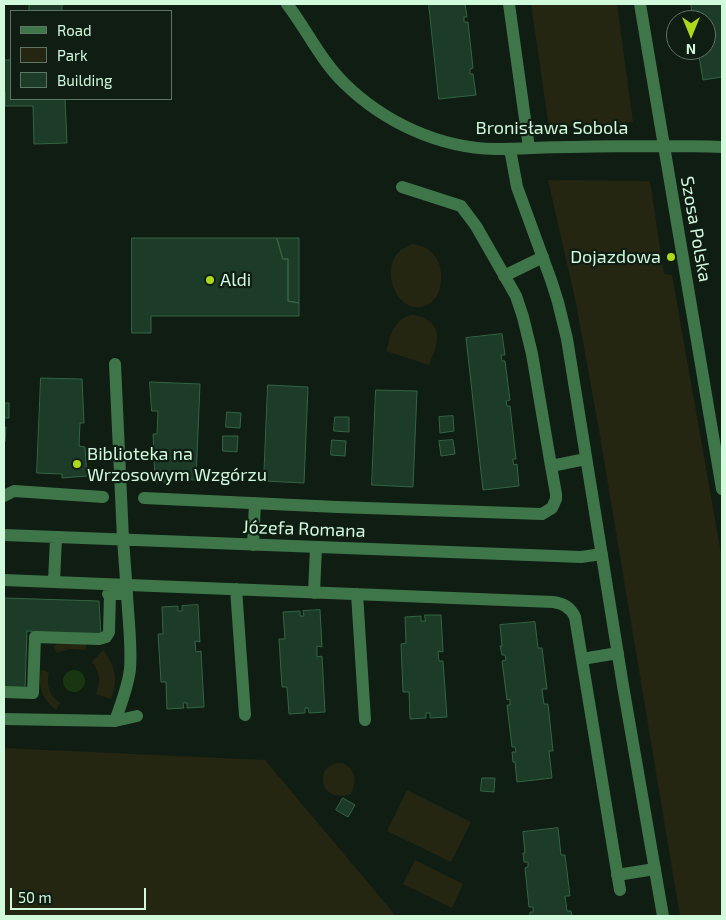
<!DOCTYPE html>
<meta charset="utf-8">
<style>
body{margin:0}
#map{position:relative;width:726px;height:920px;overflow:hidden;background:#0f1d13;font-family:"Exo 2",sans-serif}
canvas{display:block}
.frame{position:absolute;inset:0;border:5px solid #d1f9db;pointer-events:none}
.legend{position:absolute;left:10px;top:10px;width:162px;height:90px;box-sizing:border-box;background:#0f1d13;border:1px solid #5d7563;margin:0;padding:6px 9px;list-style:none;font-size:15px;color:#d1f9db}
.legend li{display:flex;align-items:center;gap:10px;height:25px}
.legend b{width:25px;border:1px solid #5d7563}
.north{position:absolute;left:666px;top:10px;width:50px;height:50px;box-sizing:border-box;background:#0f1d13;border:1px solid #5d7563;border-radius:50%;rotate:180deg;font-size:14px;font-weight:700;line-height:20px;text-align:center;color:#d1f9db}
.north::after{content:'';display:block;margin:auto;width:18px;height:22px;background:#add91d;clip-path:polygon(50% 0,100% 100%,50% 72%,0 100%)}
.scale{position:absolute;left:10px;top:888px;width:136px;height:22px;box-sizing:border-box;border:2px solid #d1f9db;border-top:0;padding-left:6px;font-size:15px;line-height:18px;white-space:nowrap;color:#d1f9db;-webkit-text-stroke:4px #0f1d13;paint-order:stroke}
</style>
<div id="map">
<canvas width="726" height="920"></canvas>
<div class="frame"></div>
<ul class="legend">
<li><b style="height:6px;background:#3f7649"></b>Road</li>
<li><b style="height:14px;background:#242612"></b>Park</li>
<li><b style="height:14px;background:#1d3c27"></b>Building</li>
</ul>
<div class="north">N</div>
<div class="scale">50 m</div>
</div>
<script>
const ctx = document.querySelector('canvas').getContext('2d');
ctx.lineJoin = 'round';
function fill(path, color) { ctx.fillStyle = color; ctx.fill(path, 'evenodd'); }
function strokePath(path, color, width, dash) { ctx.strokeStyle = color; ctx.lineWidth = width; ctx.lineCap = dash ? 'butt' : 'round'; ctx.setLineDash(dash || []); ctx.stroke(path); }
function label(font, color, halo, rows, align = 'center') {
  ctx.font = font + ' "Exo 2",sans-serif'; ctx.lineWidth = 4.5; ctx.setLineDash([]); ctx.textBaseline = 'middle'; ctx.strokeStyle = halo; ctx.fillStyle = color; for (const [text, x, y, turn = 0] of rows) {
    ctx.save(); ctx.translate(x, y); ctx.rotate((+turn || 0) * Math.PI / 180); ctx.textAlign = isNaN(turn) ? turn : align; if (halo) ctx.strokeText(text, 0, 0); ctx.fillText(text, 0, 0); ctx.restore();
  }
}
fill(new Path2D(`
 M531,4H617L633,122L549,128Z
 M548,180L650,181L664,274L672,275L722,559V916H680L600,436L576,303Z
 M413,244C435,247 445,265 440,287C439,294 434,302 427,305C396,320 371,256 413,244Z
 M411,315C426,315 439,325 437,341C436,349 432,357 429,365L386,351C391,335 393,320 411,315Z
 M87,643L85,650L69,649L57,653L53,646L58,644Z
 M103,650C116,665 118,681 111,699L96,694C101,682 100,672 92,662Z
 M41,670L49,672C46,685 49,695 60,703L56,710C43,699 37,687 41,670Z
 M4,748L265,760L396,916H4Z
 M343,763C356,770 357,781 351,794C346,795 340,797 335,795C321,792 318,771 332,765C335,763 340,763 343,763Z
 M407,790L471,822L451,862L387,831Z
 M415,860L463,884L452,908L403,884Z`), '#242612');
fill(new Path2D(`
 M63 681a11 11 0 1 1 22 0a11 11 0 1 1-22 0Z`), '#18360f');
const building = new Path2D(`
 M4,4H62V11H29V4Z
 M429,4H465L467,17H464V22H468L473,68L470,69V74H473L476,95L439,99Z
 M691,4H722V77L703,80L698,50H706V20H694Z
 M4,60H11V99H65L67,143L34,144L33,106H5V92H4Z
 M132,238H277L283,259H288V301L299,303V316H151V333H132Z
 M277,238H299V303L288,301V259H283Z
 M502,334L505,355H501L502,361H505L510,400L506,401L507,406H510L516,459H513V462L514,465L517,464L519,486L483,490L466,338Z
 M41,378L82,379L84,423H80L79,446L85,447L87,476L62,478V474L37,473Z
 M150,382L200,384L196,480L171,479V482H155L153,434H157L158,411H152Z
 M268,385L308,387L304,483L264,481Z
 M376,390L417,391L413,487L372,485Z
 M4,403H9V418H4Z
 M227,412L241,413L240,428L226,427Z
 M453,416L454,431L440,433L439,417Z
 M335,417H349V432L334,431Z
 M4,427H6L5,442H4Z
 M223,436H238L237,452L223,451Z
 M332,440L346,441L345,456L331,455Z
 M453,440L455,454L441,456L439,441Z
 M4,598L99,601L101,636L27,631L25,690H4Z
 M198,605L200,642L195,641L196,652L201,651L204,707L187,708V703H183L184,708L167,709L166,682H161L158,634H163L162,607L178,606V611H182V606Z
 M320,610L322,647L317,646V657L322,656L325,712L309,713L308,708H305V713L289,714L287,687H282L279,639H285L283,612L300,611V616H304L303,611Z
 M425,615H441L443,652L438,651L439,661H443L447,717L430,718V713H426V718L410,719L409,692H403L401,644L406,643L405,617L421,616V621H425Z
 M535,622L538,648H542L547,689H542L544,704H548L553,751H549L552,778L517,782L515,762H513L512,752H516L515,747H512L507,705H510V699L507,700L502,661L506,660L505,655H502L500,646H502L500,625Z
 M482,778H495L494,792L481,791Z
 M343,798L355,805L348,817L336,810Z
 M558,828L561,855H565L570,896H565L567,911H571L572,916H530V912H533V907H529L525,868L528,867V862H524L523,853H525L523,832Z`);
fill(building, '#1d3c27');
strokePath(building, '#326543', 1);
strokePath(new Path2D(`
 M287,4C307,30 321,61 345,84C384,122 439,148 495,149C520,149 545,147 570,147C621,146 672,145 722,147
 M509,4L529,148
 M640,4L722,489
 M510,149L517,187L551,280L558,302L567,339L623,686L663,916
 M402,187L461,206L476,226L516,296L523,317L532,354L551,466
 M504,276L543,257
 M4,496L14,491L103,497
 M144,498L337,507L542,514L552,508L556,499V494L551,466L586,459
 M4,535L581,557L602,554
 M253,545L255,503
 M4,580L553,602C563,603 571,608 575,617L620,890
 M54,582L56,537
 M236,589L245,715
 M314,593L316,547
 M108,594H127L123,539L115,364
 M357,594L365,720
 M582,659L618,653
 M4,692L33,693L35,637L99,639L106,637L109,632L110,594
 M4,719L115,721L137,716
 M115,721C121,704 128,687 130,669C132,646 128,617 127,594
 M617,875L655,869`), '#3f7649', 12);
for (const [x, y, r, color] of [
 [671,257,5,"#add91d"],
 [210,280,5,"#add91d"],
 [77,464,5,"#add91d"]
]) { const dot = new Path2D(); dot.arc(x, y, r, 0, 2 * Math.PI); ctx.fillStyle = color; ctx.fill(dot); strokePath(dot, '#0f1d13', 2); }
label('18px', '#d1f9db', '#0f1d13', [
 ["Bronisława Sobola",552,128],
 ["Szosa Polska",696,229,80],
 ["Józefa Romana",304,529,2]
]);
label('18px', '#d1f9db', '#0f1d13', [
 ["Dojazdowa",661,257,"right"],
 ["Aldi",220,280],
 ["Biblioteka na",87,454],
 ["Wrzosowym Wzgórzu",87,475]
], 'left');
</script>
